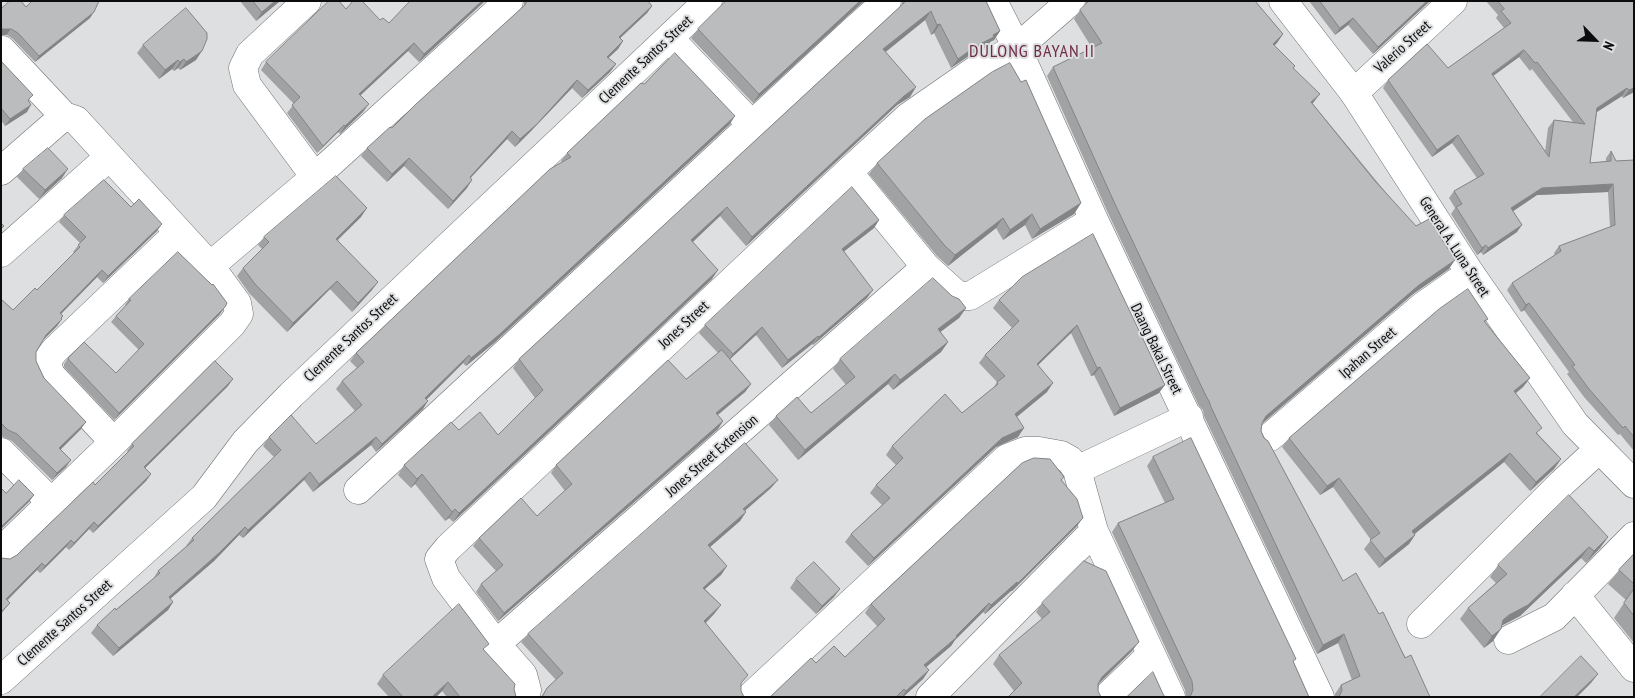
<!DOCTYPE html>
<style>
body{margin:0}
#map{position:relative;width:1635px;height:698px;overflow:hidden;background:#dddfe0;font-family:"PT Sans Narrow",sans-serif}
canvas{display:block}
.frame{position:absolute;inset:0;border:2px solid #0c0c0d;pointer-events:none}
.north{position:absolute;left:1570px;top:15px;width:50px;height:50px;-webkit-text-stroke:4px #dddfe0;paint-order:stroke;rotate:114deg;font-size:14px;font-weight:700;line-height:20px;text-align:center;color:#0c0c0d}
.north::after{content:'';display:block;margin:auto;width:18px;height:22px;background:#0c0c0d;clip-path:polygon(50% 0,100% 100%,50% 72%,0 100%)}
</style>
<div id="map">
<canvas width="1635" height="698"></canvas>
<div class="frame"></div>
<div class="north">N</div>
</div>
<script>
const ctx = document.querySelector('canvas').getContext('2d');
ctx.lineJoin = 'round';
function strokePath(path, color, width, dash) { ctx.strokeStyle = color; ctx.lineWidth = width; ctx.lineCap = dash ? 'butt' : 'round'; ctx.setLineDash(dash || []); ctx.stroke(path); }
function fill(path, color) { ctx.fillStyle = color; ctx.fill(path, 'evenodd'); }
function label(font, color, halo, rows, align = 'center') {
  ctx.font = font + ' "PT Sans Narrow",sans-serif'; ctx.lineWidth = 4; ctx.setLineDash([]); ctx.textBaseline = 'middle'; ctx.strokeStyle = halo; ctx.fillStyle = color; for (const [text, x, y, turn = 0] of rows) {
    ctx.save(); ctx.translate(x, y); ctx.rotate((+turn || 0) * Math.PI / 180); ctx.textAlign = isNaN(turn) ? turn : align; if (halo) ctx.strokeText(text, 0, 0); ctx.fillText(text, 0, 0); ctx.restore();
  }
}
const minor = new Path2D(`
 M307,1L250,54L243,68L247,85L315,177
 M993,1L1017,48L1094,220L1320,697
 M669,38L752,125
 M2,50L64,116
 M1354,93L1453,1
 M1,171L64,116L76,120L210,266L237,303L239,314L232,324L114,442L1,551
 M848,172L926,267L956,294L963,296H970L1094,220
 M1,253L109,157
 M210,266L315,177L509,1
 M1270,437L1423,306L1470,273
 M114,442L51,375L46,362L54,351L178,233
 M1,452L52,503
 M1077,470L1094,531L1171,697
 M358,490L852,32L887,1
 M1575,595L1634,668
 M1421,624L1562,483L1599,449
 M1508,640L1554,617L1634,536
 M496,644L926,267
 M1,680L204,497L245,442L291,395L708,1
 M523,697L527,690L523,675L496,644L446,578L439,559L448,548L848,172L908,117L977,69L1017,48L1071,1
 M750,697L1007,458L1025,451H1039L1061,455L1070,460L1077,470L1189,417
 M930,697L1094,531
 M1107,697L1151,655`);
const major = new Path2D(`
 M1283,1L1354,93L1470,273L1575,424L1634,484`);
strokePath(minor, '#6e7071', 29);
strokePath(major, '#6e7071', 29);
strokePath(minor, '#fff', 28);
strokePath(major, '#fff', 28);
fill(new Path2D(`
 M240,1H280L256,21Z
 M485,1L419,62L408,51L360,96L363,112L340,134L338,132L317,153L287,113L294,104L261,70L266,62L346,9L389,23Z
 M524,1H648L652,6L647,13L620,38L623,41L618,49L608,58L616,64L610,72L582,98L572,88L531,131L515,147L507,139L470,178L467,188L448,209L404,166L387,182L361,156L367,148L392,128L524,6Z
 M726,1H864L753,103L691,38L698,29Z
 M902,1H986L1000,31L994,40L990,42L988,46L970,55L951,68L934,33L931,35L925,20L885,52L910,97L897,105L746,246L720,216L693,242L712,279L453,522L449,518L445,521L415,484L411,488L398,475L404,465L459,430L498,435L535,398L513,368L519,359L902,5Z
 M1086,1H1255L1283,34L1274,46L1294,68L1313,104L1449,269L1413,294L1262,424L1261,431L1343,581L1379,614L1430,697H1335V694L1341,685L1352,680L1338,643L1317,654L1204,416L1203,410L1199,406L1108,213L1047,76L1053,67L1092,48L1074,19L1080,10L1086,5Z
 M1309,1H1430L1373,54L1348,25L1335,35Z
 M1486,1H1634V92L1623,98L1622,96L1597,112L1590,163L1606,162V158L1611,151L1616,161L1634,160V451L1620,434L1618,435L1584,397L1567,374L1569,372L1524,310L1521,312L1507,290L1512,283L1555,255L1554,253L1559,246L1610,227L1608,192L1537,195L1513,211L1517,232L1483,255L1481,252L1477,255L1451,214L1455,208L1449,198L1454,191L1477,178L1452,143L1432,157L1383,88L1388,80L1448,68L1504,28L1496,18L1498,15ZM1519,57L1530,71L1532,69L1573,122L1554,120L1548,128L1545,152L1493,76Z
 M26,7L90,18L35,62L13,39L7,35Z
 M143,45L196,60L180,70L178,68L174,71L172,69L159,79L137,53Z
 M1,61L29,101L27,112L5,126L1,120Z
 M644,84L730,124L494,343L466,366L463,363L427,399L423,409L376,452L371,445L313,492L304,480L243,538L239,535L214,561L170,599L173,602L168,610L113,656L91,633L97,625L153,579L158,571L187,546H186L192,538L274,457L263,446L269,437L316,444L355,411L336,389L342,381L357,368L350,361L356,353L562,162L561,161L567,153Z
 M877,163L1081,203L1074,214L1032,239L1025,225L1003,240L996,228L948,266L937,256L869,174Z
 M23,169L62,178L39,199L17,177Z
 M131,207L157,231L103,283L97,277L61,314L62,319L57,326L43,340L36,352V361L44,378L81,429L61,449L66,467L52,480L12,441L3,437L1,435V299L13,310L37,290L74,253L73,252L80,243L59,222L64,215Z
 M361,217L338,240L372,290L352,312L330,289L287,332L249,293L237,276L243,268L262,249L258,245L264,237Z
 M879,220L874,228L844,251L867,298L813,345L812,344L782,368L756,335L730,359L751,384L745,392L718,415L723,421L718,429L498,621L476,592L481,584L496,571L473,546L479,538L537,516L565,491L551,473L556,465L686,379L718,353L699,333L705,325Z
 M1022,277L1159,393L1114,416L1094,375L1091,376L1071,333L1038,365L1047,392L1017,417L1018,437L996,447L868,566L845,542L851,534L882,505L870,493L876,485L896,465L886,455L892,446L962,413L994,387L997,382L979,363L985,355L1012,328L993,308L999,300Z
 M129,299L220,314L114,420L64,367V364L70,355L116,373L139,350L111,322L116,316L126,306L125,305Z
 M966,308L959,318L940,332L948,342L941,352L893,390L888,384L798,460L769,425L776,416L811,413L846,385L833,369L840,359Z
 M1488,319L1485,322L1530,378L1523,387L1515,394L1538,434L1561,459L1554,469L1530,491L1504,462L1414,534L1415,535L1409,544L1379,568L1364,549L1371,540L1333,487L1320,495L1282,447L1289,438Z
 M228,386L145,468L151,474L146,481L93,533L89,529L69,550L66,547L40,573L37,570L8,600L10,603L1,614V558L10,559L17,555L95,485L128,452L127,451L132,444Z
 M1153,457L1294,663L1309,697H1186L1185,690L1112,532L1118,523L1165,503L1147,466Z
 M1062,480L1077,526L1012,591H1011L985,614L983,612L955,640L951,646L926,667L929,670L923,679L903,697H770L816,663L845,657L878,627L865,613L871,604Z
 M771,488L745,511L746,512L740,521L710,547L727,566L721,575L705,589L721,605L714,614L706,623L741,684V691L744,697H541L547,688L556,680L521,642L528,634Z
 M1608,537L1600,548L1586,563L1581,558L1520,616L1501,626L1493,641L1484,648L1460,619L1468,608L1496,583L1490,577L1498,565Z
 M1634,554V643L1614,618L1626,600L1608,584L1619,570Z
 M796,579L834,597L816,614L790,588Z
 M1042,603L1132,651L1099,684L1098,691H1014L993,664L999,655L1042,619L1036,612Z
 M484,650L514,689L516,697H447L442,691L436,697H389L377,684L383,675Z`), '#a0a2a3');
fill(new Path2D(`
 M275,1H280L256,21L262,12Z
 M482,1H485L419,62L424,54Z
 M860,1H864L753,103L759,94Z
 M1427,1H1430L1373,54L1378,47Z
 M652,6L647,13L614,44L619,37Z
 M931,11L925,20L877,59L883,49Z
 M94,12L90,18L35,62L39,56Z
 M1353,18L1348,25L1335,35L1340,28Z
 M940,24L934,33L931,35L937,25Z
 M1,29H11L7,35H1Z
 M1000,31L994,40L990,42L988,46L970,55L951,68L958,59L993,35Z
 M1283,34L1277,43L1267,53L1273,44Z
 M623,41L618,49L601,65L607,57Z
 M414,43L408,51L353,102L359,94Z
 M1524,50L1519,57L1486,81L1492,74Z
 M202,51L196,60L180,70L186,62Z
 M184,59L178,68L174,71L180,62Z
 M178,60L172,69L159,79L165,70Z
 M616,64L610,72L582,98L588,90Z
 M577,80L572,88L531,131L515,147L520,139Z
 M916,87L910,97L897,105L746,246L752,237L904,96Z
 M1627,88L1622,96L1592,115L1597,108Z
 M1634,88V92L1623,98L1629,90Z
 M1320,94L1313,103L1304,111L1311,102Z
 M369,104L363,112L340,134L345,126Z
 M31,105L27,112L5,126L10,119Z
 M735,116L730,124L494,343L466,366L471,358Z
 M344,125L338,132L317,153L323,146Z
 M512,131L507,139L464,185L470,177Z
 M1458,135L1452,143L1432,157L1437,150Z
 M409,158L404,166L387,182L392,174Z
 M68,169L62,178L39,199L45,190Z
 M472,180L467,188L448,209L453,201Z
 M1613,184L1608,192L1537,195L1506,216L1511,208L1542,188Z
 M1081,203L1074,214L1032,239L1040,229Z
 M727,207L720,216L685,249L691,240Z
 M367,208L361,217L330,247L336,239Z
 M1032,214L1025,225L1003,240L1010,230Z
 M1003,218L996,228L948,266L955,255Z
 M879,220L874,228L837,257L842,249Z
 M162,224L157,231L103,283L108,276Z
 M1522,225L1517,232L1483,255L1488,248Z
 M1486,245L1481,252L1477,255L1482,248Z
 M1455,260L1449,269L1413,294L1260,425L1266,416L1419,285Z
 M102,270L97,277L55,320L60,313Z
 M718,270L712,279L453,522L459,513Z
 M337,281L330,289L287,332L293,323Z
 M378,282L372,290L352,312L358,303Z
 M873,290L867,298L813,345L819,337Z
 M1529,303L1524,310L1521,312L1526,305Z
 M225,307L220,314L114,420L119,413Z
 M966,308L959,318L931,339L938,329Z
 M63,316L58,323L62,319L57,326L41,342L46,335Z
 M1077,325L1071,333L1031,372L1037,364Z
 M762,327L756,335L727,362L733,354Z
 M818,336L812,344L782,368L788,360Z
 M948,342L941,352L893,390L900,380Z
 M469,355L463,363L420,406L425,398Z
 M1100,367L1094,375L1091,376L1097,368Z
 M895,374L888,384L798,460L805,450Z
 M1530,378L1523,387L1507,400L1514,391Z
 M233,379L228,386L139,474L144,467Z
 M1053,383L1047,392L1009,423L1015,414Z
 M751,384L745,392L710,421L716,413Z
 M1165,385L1159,393L1114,416L1120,408Z
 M428,401L423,409L376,452L382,444Z
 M723,421L718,429L498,621L504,613Z
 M86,422L81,429L55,455L59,448Z
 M1024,428L1018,437L996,447L868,566L874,558L1002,438Z
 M376,437L371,445L313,492L319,484Z
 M1510,453L1504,462L1406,541L1412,531Z
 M1561,459L1554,469L1530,491L1536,482Z
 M71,460L66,467L52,480L57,473Z
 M310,472L304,480L243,538L248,530Z
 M151,474L146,481L93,533L98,526Z
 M422,474L415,484L411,488L417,479Z
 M1339,478L1333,487L1320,495L1327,486Z
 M778,480L771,488L737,517L743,509Z
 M34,495L29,502L1,529V527Z
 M455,509L449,518L445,521L452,512Z
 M746,512L740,521L702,554L708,545Z
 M1083,518L1077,526L1012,591H1011L985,614L991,605Z
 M94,522L89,529L69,550L74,543Z
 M245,527L239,535L214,561L163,605L169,597Z
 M1415,535L1409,544L1379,568L1385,559Z
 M1608,537L1600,548L1586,563L1594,551Z
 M71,540L66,547L40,573L45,566Z
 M1589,547L1581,558L1520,616L1501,626L1503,620L1509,615Z
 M42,563L37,570L1,606L6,599Z
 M727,566L721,575L697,596L703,588Z
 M840,589L834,597L816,614L822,606Z
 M173,602L168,610L113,656L119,648Z
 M989,603L983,612L955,640L951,646L918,674L924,665L956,636Z
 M721,605L714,614L698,630L704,621Z
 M1501,629L1493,641L1484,648L1492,636Z
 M1344,634L1338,643L1317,654L1323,645Z
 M1139,642L1132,651L1096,686L1102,677Z
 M929,670L923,679L903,697H902L906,691Z
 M1598,674L1591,683L1577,697H1574Z
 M448,682L442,691L436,697H432Z`), '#828485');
const building = new Path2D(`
 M10,1H21L26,7L32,1H99L94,12L39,56L18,33L11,29H1V9Z
 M253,1H275L262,12Z
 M329,1H339L346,9L353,1H362L380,20L383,18L389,23L410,1H482L424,54L414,43L359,94L369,104L345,126L344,125L323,146L292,105L300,97L266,62Z
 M527,1H648L652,6L619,37L623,41L607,57L616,64L588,90L577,80L537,124L520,139L512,131L470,177L472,180L453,201L409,158L392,174L367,148L390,127L392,128L415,105L525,5Z
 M726,1H860L759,94L698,29Z
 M905,1H986L1000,31L993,35L994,37L976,46L958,59L940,24L937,25L931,11L883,49L916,87L904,96L752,237L727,207L691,240L718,270L459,513L455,509L452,512L422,474L417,479L404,465L451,422L459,430L480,412L498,435L543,390L519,359L904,3Z
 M1089,1H1255L1283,34L1273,44L1295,66L1293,68L1320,94L1311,102L1375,181L1416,226L1429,219L1455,260L1419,285L1266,416L1262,423L1261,431L1264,438L1268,441L1343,581L1356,573L1379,614L1383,612L1405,658L1411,655L1430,697H1339L1342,690L1341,685L1360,676L1344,634L1323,645L1211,407L1209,401L1206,396L1115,204L1053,67L1102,43L1080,10Z
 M1320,1H1427L1378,47L1353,18L1340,28Z
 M1498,1H1634V88L1629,90L1627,88L1597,108L1590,163L1611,161V151L1616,161L1634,160V437L1625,426L1623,428L1589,389L1572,366L1575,365L1529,303L1526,305L1512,283L1561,251L1559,246L1615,225L1613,184L1542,188L1511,208L1522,225L1488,248L1486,245L1482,248L1456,207L1462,204L1454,191L1484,174L1458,135L1437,150L1388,80L1427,44L1448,68L1511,23L1501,11L1504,9ZM1524,50L1535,63L1537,62L1585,124L1554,120L1549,157L1492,74Z
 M186,8L207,33V39L202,51L186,62L184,59L180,62L178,60L165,70L143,45Z
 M675,53L735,116L500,334L471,358L469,355L425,398L428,401L382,444L376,437L319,484L310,472L248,530L245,527L219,553L169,597L173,602L119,648L97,625L115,608L116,610L160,573L158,571L194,540L192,538L281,450L269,437L291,415L316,444L362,405L342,381L364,362L356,353L550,169L571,157L567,153L641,83L644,84Z
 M1,61L33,95L28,100L31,105L10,119L1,108Z
 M1010,63L1021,82L1026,80L1081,203L1040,229L1032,214L1010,230L1003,218L955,255L945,246L877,163L925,119L992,72Z
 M48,148L68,169L45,190L23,169Z
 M336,176L367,208L336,239L378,282L358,303L337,281L293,323L255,284L243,268L269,242L264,237Z
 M104,180L131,207L139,199L162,224L108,276L102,270L60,313L63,316L61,318L62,319L46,335L36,352V361L44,378L86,422L59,448L71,460L57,473L17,434L8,430L1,423V299L13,310L35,288L37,290L80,247L78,245L86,237L64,215Z
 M852,187L879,220L842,249L873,290L819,337L818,336L788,360L762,327L733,354L705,325Z
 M1,223L4,226L1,229Z
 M1093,234L1165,385L1120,408L1100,367L1097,368L1077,325L1037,364L1053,383L1015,414L1024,428L1002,438L874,558L851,534L890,498L876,485L903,458L892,446L945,394L962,413L998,384L997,382L1005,376L985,355L1019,321L999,300L1022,277Z
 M178,252L212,285L213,284L227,303L225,307L119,413L69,360L68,358L84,342L116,373L144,344L116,316L131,300L129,299Z
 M933,278L952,296L959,299L966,308L938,329L948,342L900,380L895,374L805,450L776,416L797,397L811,413L855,377L840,359Z
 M1468,289L1488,319L1484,321L1530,378L1514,391L1542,428L1536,433L1561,459L1536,482L1510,453L1412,531L1415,535L1385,559L1370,540L1380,533L1339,478L1327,486L1289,438L1439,309Z
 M722,350L751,384L716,413L723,421L504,613L481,584L503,565L479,538L521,498L537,516L572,484L556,465L668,360L686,379Z
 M215,361L233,379L144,467L151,474L98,526L94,522L74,543L71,540L45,566L42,563L6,599L10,603L1,612V558L10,559L17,555L93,482L95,485L134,446L132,444Z
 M1191,438L1296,659L1293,661L1309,697H1190L1193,690L1192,681L1118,523L1174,499L1153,457Z
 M745,443L778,480L743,509L746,512L708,545L727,566L703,588L721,605L704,621L748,675L741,683V691L744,697H542L547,688L563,673L528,634Z
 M1034,458L1050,459L1064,477L1061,480L1077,499L1083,518L1018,583L1017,582L991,605L989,603L956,636L957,637L924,665L929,670L906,691L904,689L896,697H770L811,658L816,663L834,646L845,657L885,619L871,604L1022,463Z
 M19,480L34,495L1,527V488L6,493Z
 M1569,495L1608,537L1594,551L1589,547L1528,605L1509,615L1503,620L1501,629L1492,636L1468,608L1507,574L1498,565Z
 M1634,554V584L1619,570Z
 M1084,561L1106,571L1139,642L1102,677L1098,684V691L1101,697H1008L1022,683L999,655L1050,612L1042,603Z
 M814,562L840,589L822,606L796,579Z
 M1634,589V616L1624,603Z
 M459,604L489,644L483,649L515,684L514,689L516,697H460L448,682L432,697H403L383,675Z
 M1581,656L1598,674L1574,697H1540Z
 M1153,672L1163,694L1165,697H1127Z`);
fill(building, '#babcbe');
strokePath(building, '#828485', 1);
label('15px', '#0c0c0d', '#dddfe0', [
 ["Valerio Street",1403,47,-42],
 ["Clemente Santos Street",646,60,-43],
 ["General A. Luna Street",1454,247,57],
 ["Jones Street",684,325,-43],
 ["Clemente Santos Street",351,338,-43],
 ["Daang Bakal Street",1156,349,64],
 ["Ipahan Street",1368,353,-41],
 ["Jones Street Extension",712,456,-41],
 ["Clemente Santos Street",65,623,-42]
]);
ctx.letterSpacing = '1px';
label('18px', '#702c46', '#dddfe0', [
 ["DULONG BAYAN II",1032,52]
]);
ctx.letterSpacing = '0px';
</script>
